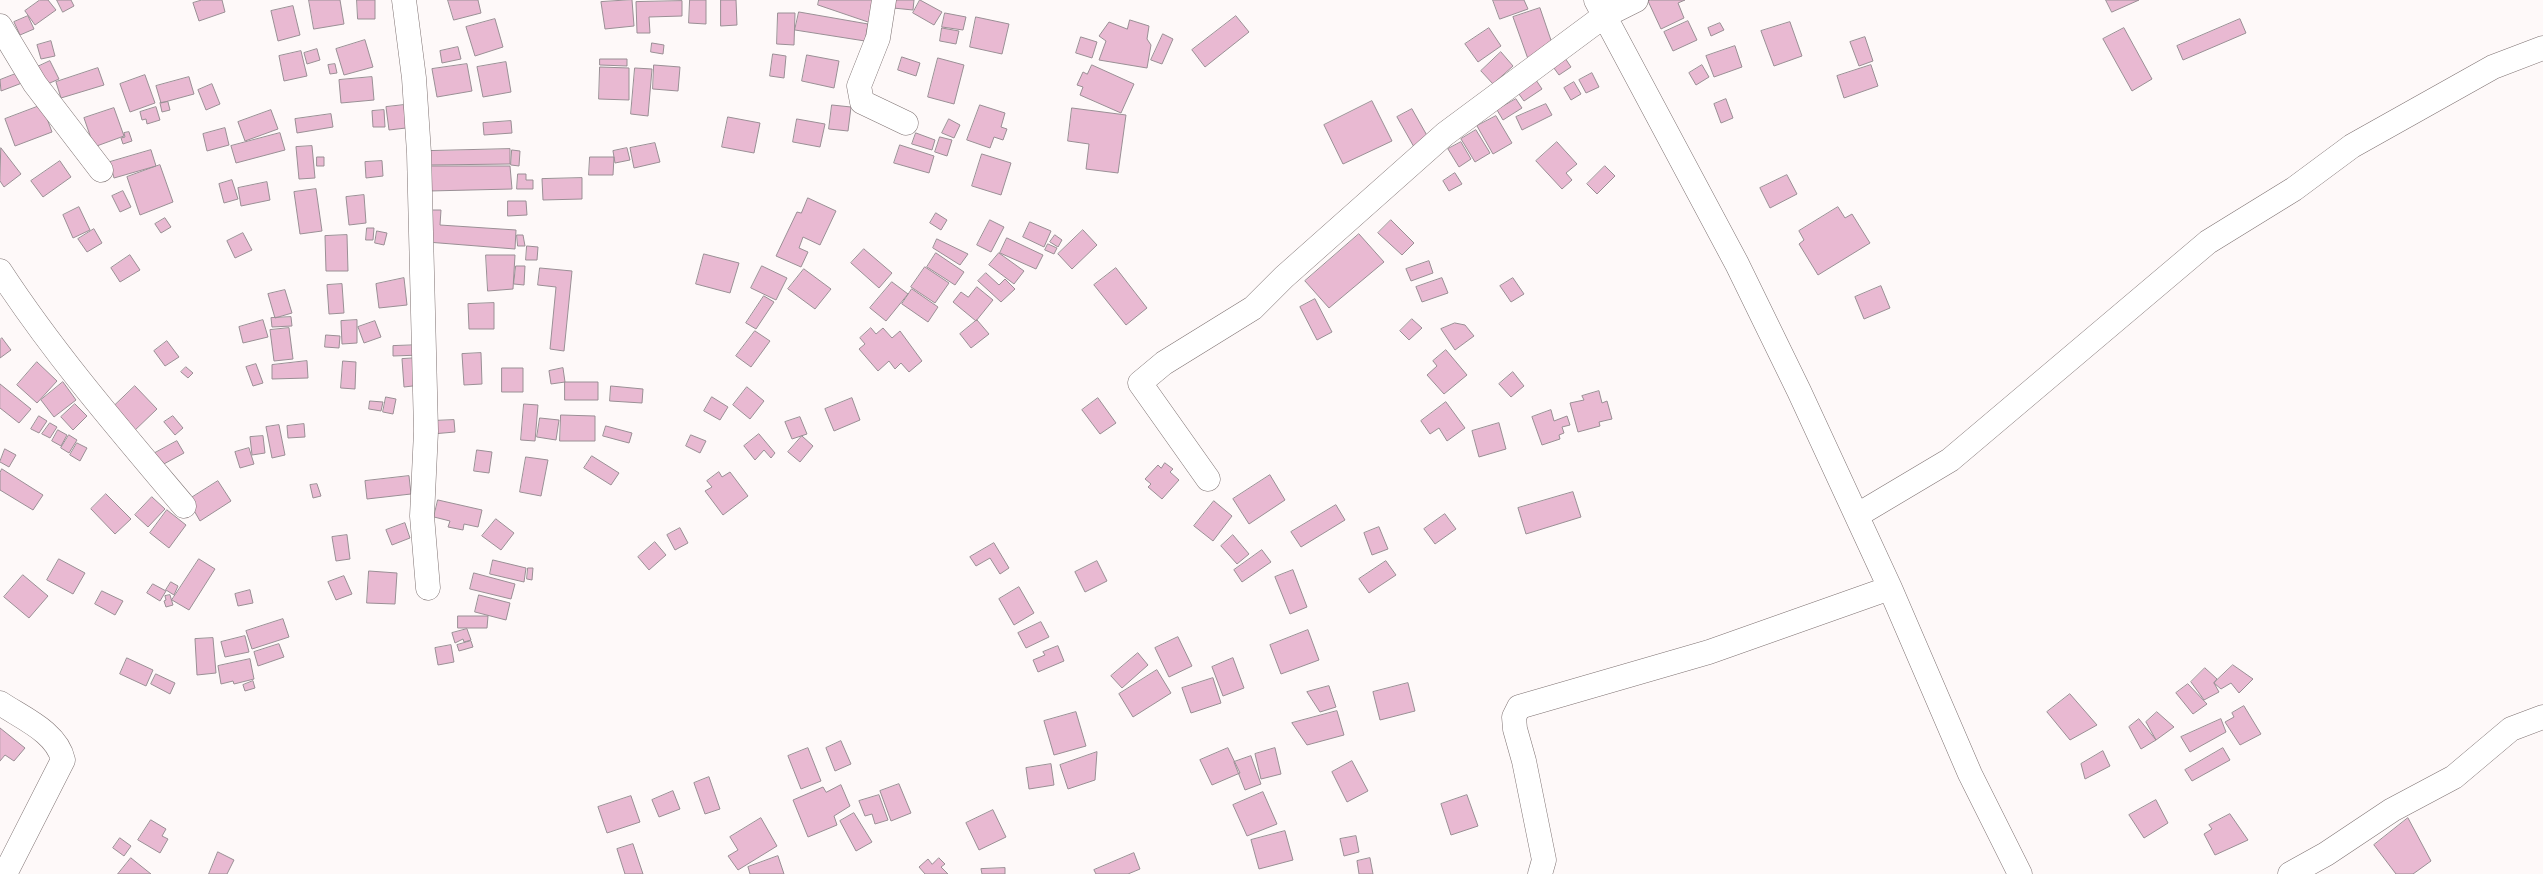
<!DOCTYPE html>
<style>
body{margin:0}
canvas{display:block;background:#fef9f9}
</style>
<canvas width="2543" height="874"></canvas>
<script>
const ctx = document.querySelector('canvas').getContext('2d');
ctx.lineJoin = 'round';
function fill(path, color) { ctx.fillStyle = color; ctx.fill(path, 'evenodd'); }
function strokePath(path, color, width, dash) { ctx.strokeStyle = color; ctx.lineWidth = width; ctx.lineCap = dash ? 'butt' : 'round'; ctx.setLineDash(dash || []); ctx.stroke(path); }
const building = new Path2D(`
 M40,0H48L56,10L35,25L25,11Z
 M57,0H71L74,6L63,12Z
 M202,0H222L225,12L199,21L193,3Z
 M309,0H340L344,24L314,29Z
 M357,0H375V19H358Z
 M448,0H478L481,13L454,20Z
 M632,0L634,26L605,29L601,2Z
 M690,0H706V24L689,23Z
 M721,0H736L737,25L721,26Z
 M819,0H879L871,23L818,5Z
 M894,0H914L913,10L893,8Z
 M920,0L942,12L934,25L913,13Z
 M1493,0H1524L1528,9L1500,19Z
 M1651,0H1685L1678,3L1684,18L1661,29L1648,1Z
 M2106,0H2139L2112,12Z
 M682,1V16L649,17L650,33H637L636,2Z
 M293,6L300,35L278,41L271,11Z
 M1540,8L1554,49L1528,59L1513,17Z
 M799,12L868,24L865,41L795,30Z
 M778,13H795L794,45L777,44Z
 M945,13L966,17L963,30L942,27Z
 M28,16L34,29L20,35L14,22Z
 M1236,16L1249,32L1205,67L1192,50Z
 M976,17L1009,24L1002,54L970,47Z
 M495,19L503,47L475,56L466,27Z
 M2240,19L2246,33L2183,60L2177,46Z
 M1130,20L1149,26L1147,39L1151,45L1147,68L1099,60L1106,41L1099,36L1109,22L1127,29Z
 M1688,21L1697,40L1673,51L1664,32Z
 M1790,22L1802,56L1774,66L1761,31Z
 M1720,23L1724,30L1711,36L1708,28Z
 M942,28L959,31L956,44L940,41Z
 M1489,28L1501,46L1478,62L1465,44Z
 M2124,28L2152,79L2132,91L2103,39Z
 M1163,34L1173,39L1162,64L1151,60Z
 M1081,37L1097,42L1092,58L1076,53Z
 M1865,37L1873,61L1859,66L1850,42Z
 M365,40L373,67L344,75L336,49Z
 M51,41L55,56L41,59L37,45Z
 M652,43L664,45L663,54L651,52Z
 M1735,46L1742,67L1714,77L1706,56Z
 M458,47L461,59L442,63L440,51Z
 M317,49L320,60L307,64L304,53Z
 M301,51L307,76L284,81L279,56Z
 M1501,52L1513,66L1493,84L1481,71Z
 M773,54L786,56L784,78L770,76Z
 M807,55L839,61L834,88L802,81Z
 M1563,55L1571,67L1559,75L1551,64Z
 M902,57L920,63L916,76L898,70Z
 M938,58L964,65L954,104L928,97Z
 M600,59H627V66L600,65Z
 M50,61L59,79L43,86L35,68Z
 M506,62L511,92L483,97L477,67Z
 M335,64L337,73L330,74L328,65Z
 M467,64L472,91L437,97L432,69Z
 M654,65L680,67L678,91L653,89Z
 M1092,65L1134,84L1121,113L1080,95L1083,87L1077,85L1083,72L1087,74Z
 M1702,65L1709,77L1696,85L1689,73Z
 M1871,65L1878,86L1844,98L1837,76Z
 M600,67L629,68V100L599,99Z
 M98,68L104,85L61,98L56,82Z
 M635,68L652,69L648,116L631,114Z
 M18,73L22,83L1,91L0,80Z
 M1592,73L1599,87L1586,93L1579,80Z
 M145,75L155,103L130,112L120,84Z
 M189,77L194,94L161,103L156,86Z
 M372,77L374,100L341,103L339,80Z
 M1534,77L1542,89L1524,101L1516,90Z
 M1574,82L1581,94L1571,100L1564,88Z
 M212,84L220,104L206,110L198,90Z
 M1516,99L1522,108L1503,120L1497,110Z
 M1726,99L1733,118L1721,123L1714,104Z
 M1372,101L1392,141L1343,164L1324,125Z
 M168,102L170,110L162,112L160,103Z
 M1546,104L1552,115L1522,130L1516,117Z
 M42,105L52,132L15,146L5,119Z
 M404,105L406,128L389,130L386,107Z
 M832,105L851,107L848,131L829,129Z
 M980,105L1005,113L1001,127L1007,129L1003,140L994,137L990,148L967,140Z
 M156,107L160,120L147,124L146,119L142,120L140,112Z
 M114,108L124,136L94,147L84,118Z
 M1072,108L1126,115L1118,173L1086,169L1089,144L1068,141Z
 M1412,109L1429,139L1414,147L1397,117Z
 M271,110L278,129L245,141L238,122Z
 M384,110L385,127H373L372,111Z
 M331,114L333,127L297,133L295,119Z
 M1496,116L1512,143L1493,154L1477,126Z
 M728,117L760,123L754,153L722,147Z
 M797,119L825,124L820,147L793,142Z
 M949,119L960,125L954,138L942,133Z
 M511,121L512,133L484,135L483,123Z
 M225,128L229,145L207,151L203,134Z
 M1476,130L1490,153L1475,162L1461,139Z
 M129,132L132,141L123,144L121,138L125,137L124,133Z
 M280,133L285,150L236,163L231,146Z
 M916,133L935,140L932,150L912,144Z
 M940,137L952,140L947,156L935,152Z
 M1461,142L1471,159L1459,167L1448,149Z
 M1557,142L1577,164L1566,173L1572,180L1562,189L1536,161Z
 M655,143L660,162L634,168L630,148Z
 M900,145L934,156L929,173L894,163Z
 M312,146L315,178L299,179L296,147Z
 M1,148L21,174L4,187L0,181Z
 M627,148L630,160L615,163L613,151Z
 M510,149V164L429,165V151Z
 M151,150L156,166L114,178L110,162Z
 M512,150L520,151L519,166L511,165Z
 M982,154L1011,163L1001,195L972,186Z
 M317,157H324V166H317Z
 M590,157H614L613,175H589Z
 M60,161L71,177L43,197L31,181Z
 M382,161L383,176L366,178L365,162Z
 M160,165L173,202L140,215L127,177Z
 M427,166H510L512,189L430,191Z
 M1605,166L1615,176L1597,194L1587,184Z
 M1455,173L1462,184L1449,191L1443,181Z
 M518,174H526V180H533V189H517Z
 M1787,175L1797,194L1770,208L1760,188Z
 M582,178V199L543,200L542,179Z
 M232,180L238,199L224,203L219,184Z
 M267,182L270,200L241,206L238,188Z
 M316,189L322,231L300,234L294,192Z
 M123,191L131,207L120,212L112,196Z
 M364,195L366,223L349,225L346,197Z
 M808,198L836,211L820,245L803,237L799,248L808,252L801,267L776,256L797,212L801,213Z
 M508,201H526L527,215L508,216Z
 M79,207L90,230L73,238L63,215Z
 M1838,207L1845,218L1852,214L1870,243L1818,275L1799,244L1804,240L1799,231Z
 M429,210H441L440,225L516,230L515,249L427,242Z
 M936,213L947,220L941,230L930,223Z
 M165,218L171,227L161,233L155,224Z
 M990,220L1004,227L991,252L977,245Z
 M1391,220L1414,243L1402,255L1378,233Z
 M1030,222L1051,231L1044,247L1023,237Z
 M367,228H374L373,240H366Z
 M94,229L102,243L87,252L78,239Z
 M1083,230L1097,245L1072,269L1058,254Z
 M377,231L387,233L384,245L375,243Z
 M243,233L252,250L235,258L227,241Z
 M1359,234L1384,262L1329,308L1305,281Z
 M347,235L348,271H326L325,236Z
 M517,235H523L525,246H518Z
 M1055,235L1062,240L1058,247L1050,242Z
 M1007,238L1043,255L1036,269L1000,253Z
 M937,239L968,254L960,265L933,248Z
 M1048,244L1057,248L1054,254L1045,250Z
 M527,246L538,247L537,260H526Z
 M864,249L892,273L879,288L851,263Z
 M936,253L964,272L955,285L927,267Z
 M999,253L1024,271L1014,284L989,265Z
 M704,254L739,263L730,293L696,284Z
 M130,255L140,270L120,282L111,268Z
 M486,255H515L513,289L488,291Z
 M1429,261L1433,273L1411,281L1406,269Z
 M516,266H525L524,285L514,284Z
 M762,266L787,278L776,300L751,288Z
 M925,267L949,283L935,303L911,287Z
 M540,268L572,271L564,351L550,349L556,287L538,285Z
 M1116,268L1147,308L1126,325L1094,285Z
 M804,269L831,289L815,309L788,289Z
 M986,273L999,285L1005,279L1015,289L1001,302L978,281Z
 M404,278L407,305L379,308L376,284Z
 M1442,278L1448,293L1422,302L1416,287Z
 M1513,278L1524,294L1511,302L1500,286Z
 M892,282L908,294L886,321L870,308Z
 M342,284L344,313L329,314L327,285Z
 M1881,286L1890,308L1864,319L1855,297Z
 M977,287L993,300L976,321L953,302L961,292L968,297Z
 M912,289L938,307L928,322L902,304Z
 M285,290L292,313L275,318L268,294Z
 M764,296L774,302L756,329L746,323Z
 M1315,299L1332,332L1317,340L1300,307Z
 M494,303V329H469L468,304Z
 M291,317L292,326L272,327L271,318Z
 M1412,319L1422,328L1409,340L1400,331Z
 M263,320L268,337L243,343L239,327Z
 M357,320V343L342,344L341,321Z
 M977,320L989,334L971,348L960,334Z
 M375,321L381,337L364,343L358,327Z
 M1455,323L1465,325L1474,336L1455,350L1441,329Z
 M289,328L293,359L274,361L270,330Z
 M871,328L876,334L883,328L892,338L900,331L922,361L909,372L901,363L895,369L889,361L878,371L859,349L865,344L860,338Z
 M755,331L770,341L751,367L736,356Z
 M326,335L340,336L339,348L325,347Z
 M2,338L11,350L0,358V340Z
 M167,341L179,357L165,366L154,351Z
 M421,345V355L393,356V346Z
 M1446,350L1467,375L1444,394L1427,375L1437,366L1433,361Z
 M481,353L482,384L464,385L462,354Z
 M419,358L421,385L404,387L402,359Z
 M307,361L308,378L272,379V365Z
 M343,361L356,362L355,389L341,388Z
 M37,362L57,381L37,403L17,385Z
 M256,364L263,383L253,386L246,367Z
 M186,367L193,373L188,378L181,372Z
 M502,368H523V392H502Z
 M563,368L565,382L551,384L549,371Z
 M1513,372L1524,386L1511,397L1499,384Z
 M63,382L76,400L54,417L41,400Z
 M565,382H598V400H565Z
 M0,384L31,409L19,423L0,408Z
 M135,386L157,409L132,433L110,410Z
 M611,386L643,389L642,403L610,401Z
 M747,387L764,401L750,419L733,405Z
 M1599,391L1602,403L1607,401L1612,419L1599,422L1600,426L1578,432L1570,403L1584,400L1582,396Z
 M386,397L396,399L393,414L383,412Z
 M712,397L728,407L720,420L704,411Z
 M852,398L860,420L834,431L825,409Z
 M1098,398L1116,423L1100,434L1082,410Z
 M370,401L383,402L381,411L369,409Z
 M1446,402L1465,428L1447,441L1439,428L1430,434L1421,421Z
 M75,404L87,416L73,430L61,417Z
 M524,404L538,405L535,441L521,440Z
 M1551,410L1554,421L1567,416L1570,425L1562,427L1564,433L1559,435L1560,439L1542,445L1532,417Z
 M561,415L595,416V441H560Z
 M39,416L47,421L39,433L31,429Z
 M173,416L183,428L175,435L164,422Z
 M800,417L807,434L792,439L785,422Z
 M540,418L559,420L556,440L537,437Z
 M454,420L455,432L432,434L431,421Z
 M50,423L57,427L50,438L42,434Z
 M1499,423L1506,449L1479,457L1472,431Z
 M304,424L305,437L288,438L287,426Z
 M279,425L285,455L272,458L266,427Z
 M606,426L632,433L629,443L603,436Z
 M58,430L67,435L61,446L52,441Z
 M759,434L775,453L771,458L764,450L755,460L744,446Z
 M69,435L77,440L69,453L61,448Z
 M691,435L706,441L700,453L686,446Z
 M263,436L265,453L252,455L250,437Z
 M802,436L813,446L800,462L788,452Z
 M177,441L184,453L162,465L155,453Z
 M77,443L87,448L80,461L70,455Z
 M249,448L254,464L240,468L235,452Z
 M5,449L16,455L9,467L0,462Z
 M477,450L492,452L489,473L474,471Z
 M592,456L619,473L611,485L584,468Z
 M526,457L548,460L541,496L520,492Z
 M1165,463L1173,469L1170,472L1179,480L1162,499L1148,487L1151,484L1145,479L1158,465L1161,468Z
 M2,469L43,495L33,510L0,490V473Z
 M719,472L722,477L730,472L748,496L723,515L705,491L712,487L707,481Z
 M1270,475L1285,500L1249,524L1233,499Z
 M409,476L411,494L367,499L365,481Z
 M218,481L231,501L200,521L188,500Z
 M317,484L321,496L313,498L310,485Z
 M1573,492L1581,517L1526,534L1518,508Z
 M106,494L131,519L115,534L91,509Z
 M152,497L165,509L148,527L135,515Z
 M438,500L482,510L478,527L464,524L463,530L448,527L450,521L434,517Z
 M1214,501L1232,516L1213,541L1194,526Z
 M1336,505L1345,520L1301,547L1291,532Z
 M167,510L186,525L169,548L150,533Z
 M1445,514L1456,529L1435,544L1424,529Z
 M496,519L514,533L501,550L482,536Z
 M405,523L410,538L392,545L386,530Z
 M1379,527L1388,549L1372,555L1364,533Z
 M680,528L688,543L675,550L667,535Z
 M347,535L350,559L336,561L332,537Z
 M1233,535L1249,554L1237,564L1221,546Z
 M655,542L666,555L649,570L638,557Z
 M994,543L1009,568L1000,574L990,558L976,566L970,557Z
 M1262,550L1271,562L1242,582L1234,570Z
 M59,559L85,573L73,594L47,580Z
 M199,559L215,569L189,610L172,600Z
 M493,560L526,568L524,582L490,574Z
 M1097,561L1107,581L1085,592L1075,572Z
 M1386,561L1396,575L1369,593L1359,579Z
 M528,568H533L532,580L527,579Z
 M1293,570L1307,607L1290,614L1275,577Z
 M369,571L397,573L395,604L367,603Z
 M474,573L515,584L511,599L470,589Z
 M23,575L48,596L29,618L4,597Z
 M344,576L352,594L336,600L328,582Z
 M171,582L178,586L174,595L166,590Z
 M153,584L166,591L160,601L147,593Z
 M1019,587L1034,613L1014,625L999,599Z
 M250,590L253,603L238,606L235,594Z
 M102,591L123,601L115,615L95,604Z
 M170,595L173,605L166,607L164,601L166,600L165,596Z
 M479,595L510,603L506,620L475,612Z
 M458,616H488L487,628H458Z
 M283,619L289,637L252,649L246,631Z
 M1041,622L1049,637L1026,648L1018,633Z
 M467,629L471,640L464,642L463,639L455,643L452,633Z
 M1308,630L1319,660L1281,674L1270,645Z
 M245,636L249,652L225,657L221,642Z
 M1178,637L1192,666L1169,677L1155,648Z
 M213,638L216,673L197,675L195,639Z
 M471,641L473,647L459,651L457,645Z
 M279,644L284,657L258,666L254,652Z
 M451,645L454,662L438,665L435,648Z
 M1058,646L1064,661L1038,672L1033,660L1045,655L1043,652Z
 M1138,653L1148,665L1122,688L1111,676Z
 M127,658L153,670L146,686L120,674Z
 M1233,658L1244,688L1223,696L1212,667Z
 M250,659L254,679L234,684L233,681L221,684L218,666Z
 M2233,665L2253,679L2239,693L2231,683L2221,689L2214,683Z
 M2205,668L2217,679L2214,683L2219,692L2204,700L2191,682Z
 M1157,670L1171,693L1133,717L1119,694Z
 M156,674L175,683L170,694L151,684Z
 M1213,678L1221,703L1191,713L1182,688Z
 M253,681L255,688L245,691L243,685Z
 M1408,683L1415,711L1380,720L1373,692Z
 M2188,684L2207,704L2193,714L2176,693Z
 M1329,686L1336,707L1320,712L1307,692Z
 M2070,694L2097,725L2070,740L2047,712Z
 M2244,706L2261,734L2240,745L2225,722L2234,717L2232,713Z
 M1337,711L1344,735L1307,745L1292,723Z
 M1076,712L1086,746L1054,755L1044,721Z
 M2157,712L2174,727L2156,740L2146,722Z
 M2139,719L2156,740L2141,749L2129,727Z
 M2221,719L2226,732L2190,752L2181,737Z
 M0,728L25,748L14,761L5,755L0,761Z
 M841,741L851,764L835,771L826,748Z
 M808,748L821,781L801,789L788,756Z
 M1228,748L1240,773L1212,785L1200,760Z
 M1275,748L1281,774L1261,779L1255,754Z
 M2223,748L2230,760L2192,781L2185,770Z
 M2103,751L2110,766L2085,779L2081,764Z
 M1097,752L1095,780L1068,789L1060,765Z
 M1251,756L1261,784L1245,790L1234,762Z
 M1352,761L1368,791L1347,802L1332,772Z
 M1051,764L1054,785L1029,789L1026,768Z
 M709,777L720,809L705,814L694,783Z
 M899,784L911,813L891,821L880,791Z
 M841,785L850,806L834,816L837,825L808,837L793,800L823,787L826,792Z
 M673,791L680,809L659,817L652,800Z
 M1263,792L1277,824L1247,836L1233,805Z
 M879,795L888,820L875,824L872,814L865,816L859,801Z
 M1467,795L1478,826L1451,835L1441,804Z
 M631,796L640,822L607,833L598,807Z
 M2156,800L2168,823L2144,838L2129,815Z
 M993,810L1006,837L979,850L966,823Z
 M854,813L872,842L856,851L840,821Z
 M2230,814L2248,840L2215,855L2204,834L2212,829L2209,825Z
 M761,818L777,846L738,870L728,856L738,850L730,837Z
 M2408,818L2431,861L2413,874H2396L2374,845Z
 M151,820L166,829L162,836L168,839L160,853L138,840Z
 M1285,831L1293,860L1259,869L1251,840Z
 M1356,836L1359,852L1344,856L1340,839Z
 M120,838L131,846L124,856L113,848Z
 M633,844L643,874H625L617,849Z
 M218,852L234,860L227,874H209Z
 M1134,853L1140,869L1128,874H1096L1094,870Z
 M778,856L784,874H750L748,867Z
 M131,858L151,874H118Z
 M939,858L945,864L941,867L948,874H925L919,867L928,859L932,864Z
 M1370,858L1373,874H1359L1357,861Z
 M1005,868V874H982L981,869Z`);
fill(building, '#e9b9d2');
strokePath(building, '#9a8f95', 1);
const minor = new Path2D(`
 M404,0L414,78L419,153L426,431L422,516L428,588
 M884,0L878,38L859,86L862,102L906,123
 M1596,0L1737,264L1799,391L1890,588L1970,774L2020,874
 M0,26L35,84L101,170
 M0,271C55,355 120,430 184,506
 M1208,479L1140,383L1164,363L1253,308L1284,277L1445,134L1604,16L1636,0
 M1866,510L1950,460L2208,242L2294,189L2352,146L2493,67L2543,48
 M0,703C22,718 57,732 63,760L5,874
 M1540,874L1544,860L1524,761L1515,729L1514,717L1519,707L1709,652L1890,588
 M2290,874L2326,854L2392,810L2454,777L2511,729L2543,717`);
strokePath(minor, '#7e7272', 25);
strokePath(minor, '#fff', 24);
</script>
